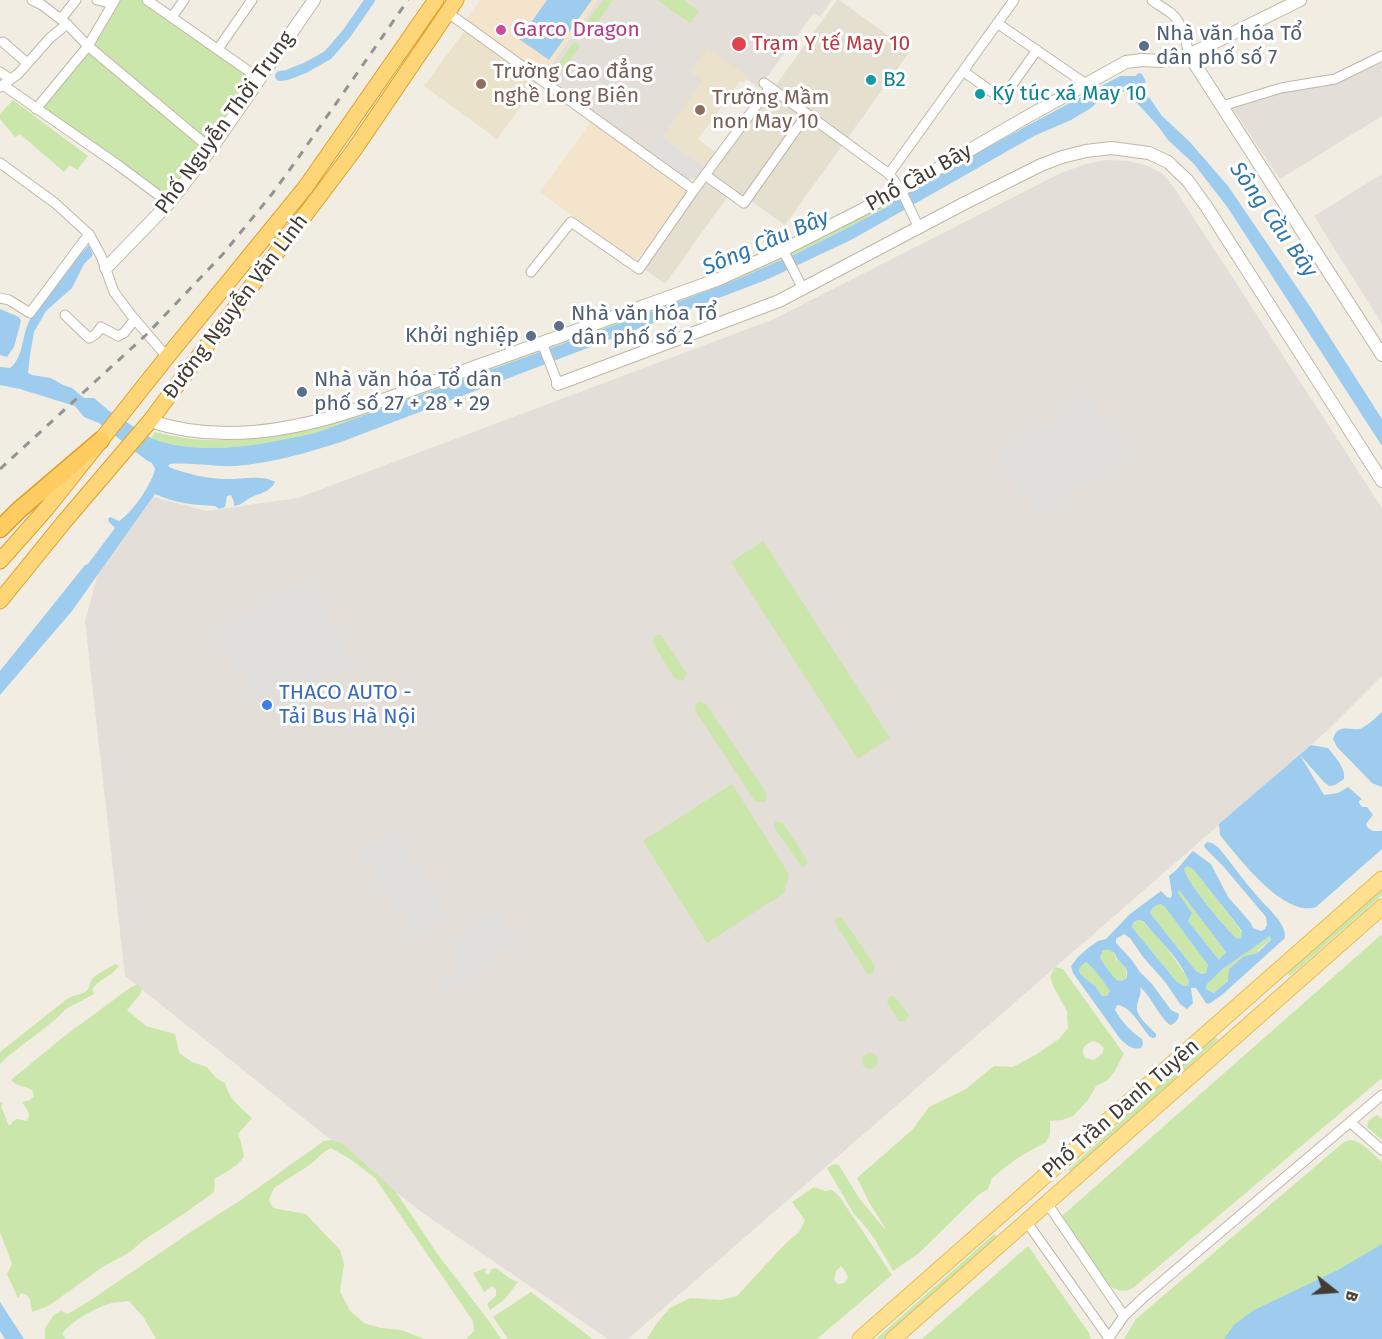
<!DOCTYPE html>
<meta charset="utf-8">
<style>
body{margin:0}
#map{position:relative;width:1382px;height:1339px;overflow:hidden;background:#f1ede2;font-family:"Fira Sans",sans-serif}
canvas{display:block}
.north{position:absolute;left:1304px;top:1261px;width:60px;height:60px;-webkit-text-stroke:4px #fff;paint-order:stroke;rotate:107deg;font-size:16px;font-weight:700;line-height:24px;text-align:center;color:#423c33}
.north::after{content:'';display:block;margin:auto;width:21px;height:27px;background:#423c33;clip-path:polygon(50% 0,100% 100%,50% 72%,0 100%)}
</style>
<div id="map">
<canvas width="1382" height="1339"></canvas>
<div class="north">B</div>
</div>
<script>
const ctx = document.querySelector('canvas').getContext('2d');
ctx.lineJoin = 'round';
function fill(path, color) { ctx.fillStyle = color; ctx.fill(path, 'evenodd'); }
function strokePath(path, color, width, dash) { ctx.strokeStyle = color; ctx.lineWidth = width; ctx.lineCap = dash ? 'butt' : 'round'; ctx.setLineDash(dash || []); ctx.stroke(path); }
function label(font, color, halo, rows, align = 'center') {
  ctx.font = font + ' "Fira Sans",sans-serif'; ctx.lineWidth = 6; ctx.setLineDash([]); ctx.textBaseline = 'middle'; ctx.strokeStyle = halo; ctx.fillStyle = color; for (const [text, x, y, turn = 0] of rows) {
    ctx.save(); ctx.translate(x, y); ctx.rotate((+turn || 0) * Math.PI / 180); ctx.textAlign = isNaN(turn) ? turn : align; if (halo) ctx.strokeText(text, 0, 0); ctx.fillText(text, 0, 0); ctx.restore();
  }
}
fill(new Path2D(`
 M837,0H839L910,51L785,225L747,198L730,193L665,284L644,269Z`), '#e5dfd0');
fill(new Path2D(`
 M480,0H547L519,38L549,60L592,0H598L543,76L465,21Z
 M592,121L687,192L635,262L540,192Z`), '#f4e4cc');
fill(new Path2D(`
 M598,0H832L820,17L814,13L759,88L708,50L705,79L650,155L543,76Z
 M1382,60V116L1280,179L1231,106L1312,84Z
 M1107,160L1128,161L1145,165L1162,173L1175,189L1382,508V676L1328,730L628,1339H608L424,1214L125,976L85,621L98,574L153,497L207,511L298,498L774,319L1061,173L1086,164Z
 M1382,174V324L1314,216Z`), '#e3ded7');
fill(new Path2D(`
 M466,29L539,82L497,139L424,86Z
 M708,47L748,77L744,83L740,81L698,139L716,153L705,168L663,137L702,80L690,71Z`), '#ebe2cb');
fill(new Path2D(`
 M115,0H147L260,79L169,203L36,109L88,46Z
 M603,0H613L591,31L584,26Z
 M657,0H684L699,11L690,23Z
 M574,42L580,46L560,74L554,70Z
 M13,100L88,156L77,170L70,165L64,172L20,134L15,137L0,119V114Z
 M895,199L891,205L851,226L800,252L738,279L662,308L315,433C264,444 202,458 151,438L155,432C197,443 232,442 274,434L711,285Z
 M763,541L890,738L858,759L731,562Z
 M658,635H661L687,674L685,678L683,681L675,679L653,643V637Z
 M699,701L705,703L766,792L767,797L765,802H759L754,800L696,712L695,706Z
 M732,784L789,874L784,893L707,943L643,841Z
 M775,821L783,823L807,860V864L805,867L801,866L774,827Z
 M1187,866L1193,869L1242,932L1241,938L1237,940C1227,929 1186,881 1183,869Z
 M1382,889V895L1290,976L1287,972Z
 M1179,890L1226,952L1219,960L1188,921L1189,916L1178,893Z
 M1161,904L1165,907L1208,965L1206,973L1201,974L1196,971L1150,913C1152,907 1155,905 1161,904Z
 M838,917L842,918L875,966L873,973L868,974L866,972L835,923V920Z
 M1138,920L1142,921L1162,941L1187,977L1189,982L1188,986H1184L1176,981L1136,932L1132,927L1134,922Z
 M1382,934V1078L1133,1288C1124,1293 1117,1291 1109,1285L1062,1216Z
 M1270,936L1271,940L1259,949L1257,953L1252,954L1218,991L1214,993L1206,989L1207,984L1224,968Z
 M1103,950H1109L1115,953L1116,959L1125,966L1127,978C1123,981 1119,982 1114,979L1100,958Z
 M1086,962C1095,969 1104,981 1110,991L1107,996H1102L1096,987L1080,974L1079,968Z
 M115,964L119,966C111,977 97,980 92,990L94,994L66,1009L56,1019L7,1057L0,1064V1052C23,1034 45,1016 67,999C73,995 80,995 85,992C91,988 89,980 95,976C101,972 109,968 115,964Z
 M1055,967L1063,969L1124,1054L1114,1072L1108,1080L1096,1086L1088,1100L1073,1116L1062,1120L1050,1121V1134L1046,1142L1019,1157L1004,1168L992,1178L988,1189L978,1195L919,1253L893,1271L874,1238L863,1224L854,1214L827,1168L834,1164L839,1165L859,1198L883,1227L886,1229L870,1204L857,1178L912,1130L929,1107L966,1089L994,1066L1013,1067L1037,1054L1059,1039L1068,1028L1067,1011L1054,988L1050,976ZM1094,1041L1099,1043L1104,1048L1102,1054L1094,1060L1085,1058C1080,1049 1085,1043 1094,1041Z
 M138,985L142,988L141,993L127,1010L146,1026L175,1034L179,1053L192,1062L207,1067L217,1079L225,1083C228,1098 241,1108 252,1118L238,1134L241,1142L244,1157C236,1167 227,1172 215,1178L214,1192L185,1213L144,1240L130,1252L101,1268L57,1300L46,1307L32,1312L30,1300L27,1295L21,1293L18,1298L7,1274L12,1264L0,1232V1102L3,1103L1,1106L9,1126L11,1124L13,1121L17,1119L27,1121C32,1113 26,1109 22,1102L30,1100L34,1096L32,1090C25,1086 16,1086 11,1080L62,1038L131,987Z
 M890,996H894L909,1015L906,1021H899L887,1003Z
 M1214,1036L1218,1040L1071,1172L1068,1170Z
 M862 1061a8 8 0 1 1 16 0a8 8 0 1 1-16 0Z
 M1377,1115L1382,1119V1140L1367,1127L1368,1121Z
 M331,1140L343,1144L396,1192L438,1255L489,1321L501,1339H466L474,1331L473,1321L375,1178L350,1159L331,1148L324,1152L311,1164L274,1188L269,1200L273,1208L306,1214L340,1250L344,1264L340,1291L350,1311L364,1323L381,1328L401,1330L424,1339H156L144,1318L129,1301C122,1302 115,1302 109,1304C97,1307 66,1324 62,1335L66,1339H45V1328L54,1315L61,1311L68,1314L91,1300L192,1231L238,1202L324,1141Z
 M1350,1140C1363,1141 1372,1154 1382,1162V1339H1124L1136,1319L1344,1142Z
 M814,1187L825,1191L832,1190L839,1196L892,1275L817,1339H647L657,1323L670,1308L690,1298L720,1300L737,1296L785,1244L799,1232L805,1220L792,1202ZM841,1266L846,1272L848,1278L844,1283L838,1284L834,1280L836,1271Z
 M994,1234L997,1237L883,1339H876Z
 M1028,1246L1089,1333L1091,1339H922Z
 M486,1268L485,1273L488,1275L492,1269L496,1268L511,1279L518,1282L504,1300L490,1310L487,1304L496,1296V1289L492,1286L484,1292L473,1273Z
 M531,1292L590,1337L592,1339H508L493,1317Z`), '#cae6aa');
fill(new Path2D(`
 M663,137L705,168L698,178L686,180L650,155Z
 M1088,396L1128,455L1038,515L998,456Z
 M304,579L356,662L267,718L216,634Z
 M394,831L450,915L416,938L360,854Z
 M496,912L517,945L447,992L439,981L461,966L447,944Z`), '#e1dfdb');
fill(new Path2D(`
 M547,0H592L549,60L519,39Z
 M1139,73L1142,74L1146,82L1142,84L1140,87L1151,100L1162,116L1189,141L1228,186L1311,308L1382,419V446L1228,208L1194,164L1168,140L1158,126L1136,102L1125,92L1117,90H1111L1091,108L1071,120L1034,136L851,240L766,280L341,442C306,453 272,463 236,466C214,467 192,462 170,464L168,466L171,468C188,474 205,478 223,479C238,480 262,474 275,482C270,493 258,493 248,499C242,503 241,505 234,506V502L231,495L227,496L225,507L219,509L215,506C194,505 174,503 155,494L72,611L0,695V671L85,565L88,564L115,528L109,522L108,519L110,517L119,521C132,513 152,484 155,469L152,463L146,460L99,423L84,417L75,406L20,389L0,385V367L10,368C22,359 22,340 27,326C34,309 49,296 60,281C70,268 78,256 89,245L93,255L84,264L72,288L46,311L34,332L30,355L28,373L32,375L51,378L63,385L72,388L84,398H94L108,410L151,438C202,458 264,444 315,433L662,308L738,279L800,252L851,226L891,205L895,199L958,163L1120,76H1135Z
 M0,309L19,317L21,321L14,347L7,357L0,355Z
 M1382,712V787L1372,783L1337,747L1333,739C1339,721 1351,733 1362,728C1370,724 1376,717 1382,712Z
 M1311,745L1328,748C1335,757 1346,768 1344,779L1335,785L1329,786L1324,782L1300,755L1324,795L1338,793L1348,787L1362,799L1359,801V803L1362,807H1367L1373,815L1366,824L1368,828L1373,831H1381L1382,830V849L1316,907C1284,918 1238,857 1220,835L1219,824Z
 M1207,842L1212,843L1219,848C1232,864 1244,881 1257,896C1267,908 1286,922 1285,938L1223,994L1209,1004L1206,1003L1196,988H1191L1193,1003L1187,1009L1180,1004L1166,983L1143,957L1130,938L1124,934L1116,939V943L1131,959L1140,972L1152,984L1171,1010L1179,1014C1179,1019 1175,1024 1170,1025C1159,1017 1151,996 1140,987C1142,995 1138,998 1137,1006C1135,1016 1151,1028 1156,1034V1037L1153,1038L1150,1037C1140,1026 1132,1007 1117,1005L1115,1010C1123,1023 1129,1030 1142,1039L1143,1044L1141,1048C1132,1050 1127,1045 1121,1040L1073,973L1071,966L1078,957L1087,949L1098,941L1106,939L1130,914L1161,891L1167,897L1171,898L1172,894L1169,876C1179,869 1184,860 1193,851L1211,864L1228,897L1250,922L1253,928L1261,931L1265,929L1267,925L1266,917L1223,866L1205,848L1204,845ZM1187,866L1193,869L1242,931L1241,938L1237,939C1227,930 1185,880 1184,869ZM1179,890L1226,952L1219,960L1188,921L1192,913L1178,893ZM1161,904L1165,907L1208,965L1206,973L1201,974L1196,971L1150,913C1152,907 1156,905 1161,904ZM1138,920L1143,921C1159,940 1180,958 1189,982L1188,986H1184L1176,981L1136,932L1132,927L1134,922ZM1270,936L1271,940L1257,953L1243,957L1229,969L1228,981L1214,993L1206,989L1207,984L1224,968ZM1103,950H1109L1115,953C1118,966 1129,962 1127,978C1124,980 1121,982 1117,980C1114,979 1102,961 1100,958ZM1086,962C1095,969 1104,982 1110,991L1107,996H1102L1096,987L1080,974L1079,968Z
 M1382,1244V1339H1224L1234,1325L1254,1310L1338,1270Z
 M0,1302L24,1339H5L0,1331Z`), '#9dccef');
strokePath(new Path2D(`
 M280,76L287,75L305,68L328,55L347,33L370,0`), '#9dccef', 10);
const minor = new Path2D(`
 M32,0L42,5L67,24
 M97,0L113,4
 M147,0L260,79
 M1152,0C1158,5 1166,9 1172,14C1183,24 1186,41 1189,55
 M447,12L694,190L705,175L744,203L807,114L889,174L1014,0
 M172,17L184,0
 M61,19L76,0
 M997,23L1086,84
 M3,42L27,63
 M218,49L252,0
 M963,71L1002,99L1037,50
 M0,72L10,79
 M764,83L807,114
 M3,85L118,165L169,203
 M0,87L18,74L50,38L67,24L88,46L115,0
 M1222,106L1281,88L1335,79L1382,56
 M36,109L88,46L211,149
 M0,163L55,203L89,234L101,256L114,292L132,316L167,357
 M889,174L901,190L919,228
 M705,175L770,87
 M783,250L803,289
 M531,272L571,222L639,269L694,190
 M0,298L9,300L30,313L89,234
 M65,315L89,338L96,334L101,327L118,336L124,333L135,319
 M542,343L558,384
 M1350,1122L1382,1150
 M1047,1203L1124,1316
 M1026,1221L1109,1338
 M1108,1339L1124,1316L1144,1297L1382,1095`);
const tertiary = new Path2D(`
 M1189,55L1382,355
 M106,268L169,203L211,149L314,0
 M558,384L779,301L965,203L1041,165L1062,157L1086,151L1111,148L1149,153L1168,162L1188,181L1206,206L1382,481
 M150,421C219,444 293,431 361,408L719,279L783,250L901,190L1025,118L1126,62L1142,60L1161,61L1189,55L1300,0`);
const primary = new Path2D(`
 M860,1339L1382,879
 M893,1339L1382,907`);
const trunk = new Path2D(`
 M0,561L47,508L167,357L305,188L436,0
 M0,601L64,522L150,421L354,150L456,0`);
const motorway = new Path2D(`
 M0,529L19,510L101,440`);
strokePath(minor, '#bfb7a8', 11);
strokePath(tertiary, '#bfb7a8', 14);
strokePath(primary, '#e3bd5e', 17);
strokePath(trunk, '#dda030', 17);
strokePath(motorway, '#dda030', 19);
strokePath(minor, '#fff', 9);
strokePath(tertiary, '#fff', 12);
strokePath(primary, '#fee08e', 15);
strokePath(trunk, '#fed677', 15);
strokePath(motorway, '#fecc60', 16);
strokePath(new Path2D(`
 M0,469L147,334L223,254L272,194L296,161L408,0`), '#939393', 3, [8, 8]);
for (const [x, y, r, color] of [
 [501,30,6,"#d1479c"],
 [739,44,8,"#e0444e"],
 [1144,46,6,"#5c6f8a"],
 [871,80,6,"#0f9aa8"],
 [481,84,6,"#8d6e63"],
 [980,94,6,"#0f9aa8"],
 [700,110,6,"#8d6e63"],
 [559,326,6,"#5c6f8a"],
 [531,336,6,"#5c6f8a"],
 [302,392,6,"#5c6f8a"],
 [267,705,6,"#3f7fe0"]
]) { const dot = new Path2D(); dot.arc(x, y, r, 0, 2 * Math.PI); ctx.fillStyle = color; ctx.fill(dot); strokePath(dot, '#fff', 2); }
label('21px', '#b23c85', '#fff', [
 ["Garco Dragon",513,30]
], 'left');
label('21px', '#4e5e75', '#fff', [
 ["Nhà văn hóa Tổ",1156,34],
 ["dân phố số 7",1156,58],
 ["Nhà văn hóa Tổ",571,314],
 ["dân phố số 2",571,338],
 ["Khởi nghiệp",519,336,"right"],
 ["Nhà văn hóa Tổ dân",314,380],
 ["phố số 27 + 28 + 29",314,404]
], 'left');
label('21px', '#be3a42', '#fff', [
 ["Trạm Y tế May 10",752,44]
], 'left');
label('21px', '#785e54', '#fff', [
 ["Trường Cao đẳng",493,72],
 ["nghề Long Biên",493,96],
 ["Trường Mầm",712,98],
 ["non May 10",712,122]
], 'left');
label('21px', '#0d838f', '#fff', [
 ["B2",883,80],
 ["Ký túc xá May 10",992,94]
], 'left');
label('21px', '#423c33', '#fff', [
 ["Phố Nguyễn Thời Trung",225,123,-54],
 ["Phố Cầu Bây",919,178,-29],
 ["Đường Nguyễn Văn Linh",236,307,-53],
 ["Phố Trần Danh Tuyên",1121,1109,-41]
]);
label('21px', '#366cbe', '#fff', [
 ["THACO AUTO -",279,693],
 ["Tải Bus Hà Nội",279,717]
], 'left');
label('italic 22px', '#2d75ad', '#fff', [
 ["Sông Cầu Bây",1273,220,55],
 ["Sông Cầu Bây",766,243,-23]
]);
</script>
